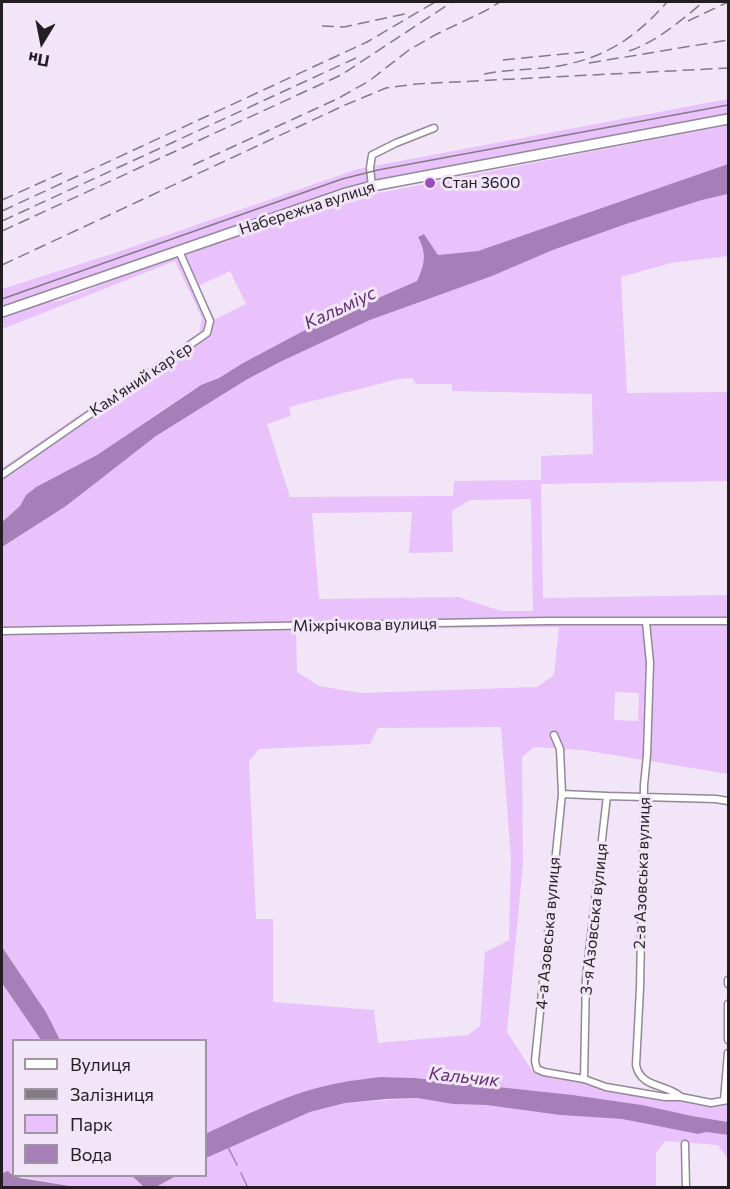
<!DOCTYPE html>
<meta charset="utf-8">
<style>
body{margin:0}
#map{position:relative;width:730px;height:1189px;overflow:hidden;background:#f1e5f7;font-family:Commissioner,sans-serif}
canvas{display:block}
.frame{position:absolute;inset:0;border:3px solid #221e24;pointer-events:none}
.legend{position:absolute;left:12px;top:1039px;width:195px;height:138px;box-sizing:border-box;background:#f1e5f7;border:2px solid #9e95a3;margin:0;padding:8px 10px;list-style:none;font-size:18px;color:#221e24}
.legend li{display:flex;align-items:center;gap:12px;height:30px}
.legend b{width:30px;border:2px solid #9e95a3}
.north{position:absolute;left:12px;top:12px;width:60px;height:60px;-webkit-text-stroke:4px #f1e5f7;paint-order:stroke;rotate:190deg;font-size:16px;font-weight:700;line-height:24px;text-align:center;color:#221e24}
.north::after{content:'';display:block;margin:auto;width:21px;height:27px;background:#221e24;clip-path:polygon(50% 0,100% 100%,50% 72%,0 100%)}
</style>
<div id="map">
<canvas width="730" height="1189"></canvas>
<div class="frame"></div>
<ul class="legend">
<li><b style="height:8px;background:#fff"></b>Вулиця</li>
<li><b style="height:8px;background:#827a85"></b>Залізниця</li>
<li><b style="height:16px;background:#e9c2fb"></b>Парк</li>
<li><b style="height:16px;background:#a67fb9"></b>Вода</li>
</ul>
<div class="north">Пн</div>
</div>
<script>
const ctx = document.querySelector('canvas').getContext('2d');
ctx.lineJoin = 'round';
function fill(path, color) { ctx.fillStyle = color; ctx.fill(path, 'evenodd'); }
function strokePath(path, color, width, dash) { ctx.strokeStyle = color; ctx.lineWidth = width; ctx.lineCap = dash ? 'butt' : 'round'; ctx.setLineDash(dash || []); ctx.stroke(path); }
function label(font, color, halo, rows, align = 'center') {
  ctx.font = font + ' Commissioner,sans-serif'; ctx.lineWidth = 6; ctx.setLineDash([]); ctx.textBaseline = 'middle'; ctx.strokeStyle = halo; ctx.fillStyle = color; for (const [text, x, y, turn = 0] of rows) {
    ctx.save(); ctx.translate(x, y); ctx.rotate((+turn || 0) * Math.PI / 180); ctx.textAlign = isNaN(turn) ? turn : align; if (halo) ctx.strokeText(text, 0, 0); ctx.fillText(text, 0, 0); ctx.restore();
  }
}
fill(new Path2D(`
 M728,99V114L357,184L2,308V289L115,253L358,169Z
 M728,125V164L478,251L438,255L424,234L418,237C427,256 427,262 417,281L307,329L243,363L219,378L191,391L97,455L36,487L26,495L20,506L2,522V468L199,333L202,318L175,261L2,329V319L46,302L59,301L180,254L359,194L384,192ZM230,271L246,304L215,319L198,286Z
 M728,194V256L671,263L621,277L627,393L728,392V481L541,484L543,598L728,595V774L583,750L534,747L522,757L523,864L507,1032L533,1072L582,1081L598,1088L661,1099L728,1103V1122L692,1116L642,1105L573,1095L415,1078L381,1077L273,1104L206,1134V1040H60L46,1012L2,947V547L66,506L156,436L246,380L280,362L370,320L492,276L553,250L629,223L702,200ZM412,378L416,384H452V391L592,394L593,454L541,456V480L454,481L453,496L290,497L267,424L291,416L289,407L398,379ZM531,499L533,611H501L458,597L319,599L312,513L412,512L409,553L453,552L452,511L470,500ZM559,627L554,675L537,687L361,693L319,686L297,672L296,629ZM615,692L639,693L638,721L614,720ZM501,727L511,859L509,940L485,952L480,1026L467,1035L378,1043L374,1010L273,1002V919H256L249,761L259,749L370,744L378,728Z
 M2,983L41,1040H14L13,1174L8,1171L2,1173Z
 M417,1098L453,1104L486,1105L560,1115L622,1119L698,1134L706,1132L728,1135V1159L718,1145L665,1141L656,1153V1187L154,1188L176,1176H206V1158L310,1112L345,1103Z
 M17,1176H132L144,1187H76Z`), '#e9c2fb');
fill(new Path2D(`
 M728,164V194L702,200L629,223L553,250L492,276L370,320L280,362L246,380L156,436L66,506L2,547V522L20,506L26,495L36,487L97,455L201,385L219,378L243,363L307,329L417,281C425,264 427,254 418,237L424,234L438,255L478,251Z
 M2,947L46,1012L60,1040H41L2,983Z
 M381,1077L415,1078L573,1095L642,1105L692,1116L728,1122V1135L706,1132L698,1134L622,1119L560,1115L486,1105L453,1104L417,1098L387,1099L345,1103L310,1112L206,1158L207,1133C249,1114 293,1091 339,1083C353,1080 367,1079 381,1077Z
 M8,1171L14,1176L21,1178L76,1187H2V1173Z
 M132,1176H176L156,1187H144Z`), '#a67fb9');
strokePath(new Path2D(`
 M228,1147L237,1165
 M241,1173L248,1188`), '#a67fb9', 1.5);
const minor = new Path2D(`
 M372,186L370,168L372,155L396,143L434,128
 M2,475L207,333L210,321L179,251
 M646,622L650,663L647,755L644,785L640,988L636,1065C641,1089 666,1083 681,1097
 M2,631L546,621H728
 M554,735L560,749L562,794L607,796
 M562,794L535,1061L537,1069L544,1072L584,1079L606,1087L665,1097H681L711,1103L728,1100
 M728,980V984
 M728,1004V1040
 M584,1079L586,978L607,796L716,799L728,801
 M724,1100L728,1053
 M685,1144L686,1188`);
const trunk = new Path2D(`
 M2,312L346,193L372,186L728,119`);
strokePath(minor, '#938898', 9);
strokePath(trunk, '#938898', 12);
strokePath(minor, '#fff', 6);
strokePath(trunk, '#fff', 9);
strokePath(new Path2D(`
 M2,299L342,179L378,170L728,105`), '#827a85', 1.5);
strokePath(new Path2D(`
 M688,21L728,2
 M322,26L344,27L405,14
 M629,51C656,42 682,20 703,2
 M503,60L584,52
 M589,63L728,40
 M484,74C504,70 523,70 544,68C598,62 632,42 667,2
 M193,165L337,99L369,81L409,50L435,35L485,11L500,2
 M2,200L62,173
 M2,211L367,42L435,2
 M2,221L356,58
 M2,231L341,75L452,2
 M2,265L345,105L386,88L416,84L728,68`), '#827a85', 1.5, [12, 6]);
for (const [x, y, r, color] of [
 [430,183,6,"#9d4ebe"]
]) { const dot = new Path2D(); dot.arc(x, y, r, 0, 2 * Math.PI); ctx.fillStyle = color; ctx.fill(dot); strokePath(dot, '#f1e5f7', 2); }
label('16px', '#221e24', '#f1e5f7', [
 ["Стан 3600",442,183]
], 'left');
label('16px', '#221e24', '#f1e5f7', [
 ["Набережна вулиця",307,208,-18],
 ["Кам'яний кар'єр",141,379,-34],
 ["Міжрічкова вулиця",365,625,-1],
 ["2-а Азовська вулиця",642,873,-88],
 ["3-я Азовська вулиця",594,919,-84],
 ["4-а Азовська вулиця",548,933,-85]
]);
label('italic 18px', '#602d75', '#f1e5f7', [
 ["Кальміус",340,308,-25],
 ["Кальчик",464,1077,6]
]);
</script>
